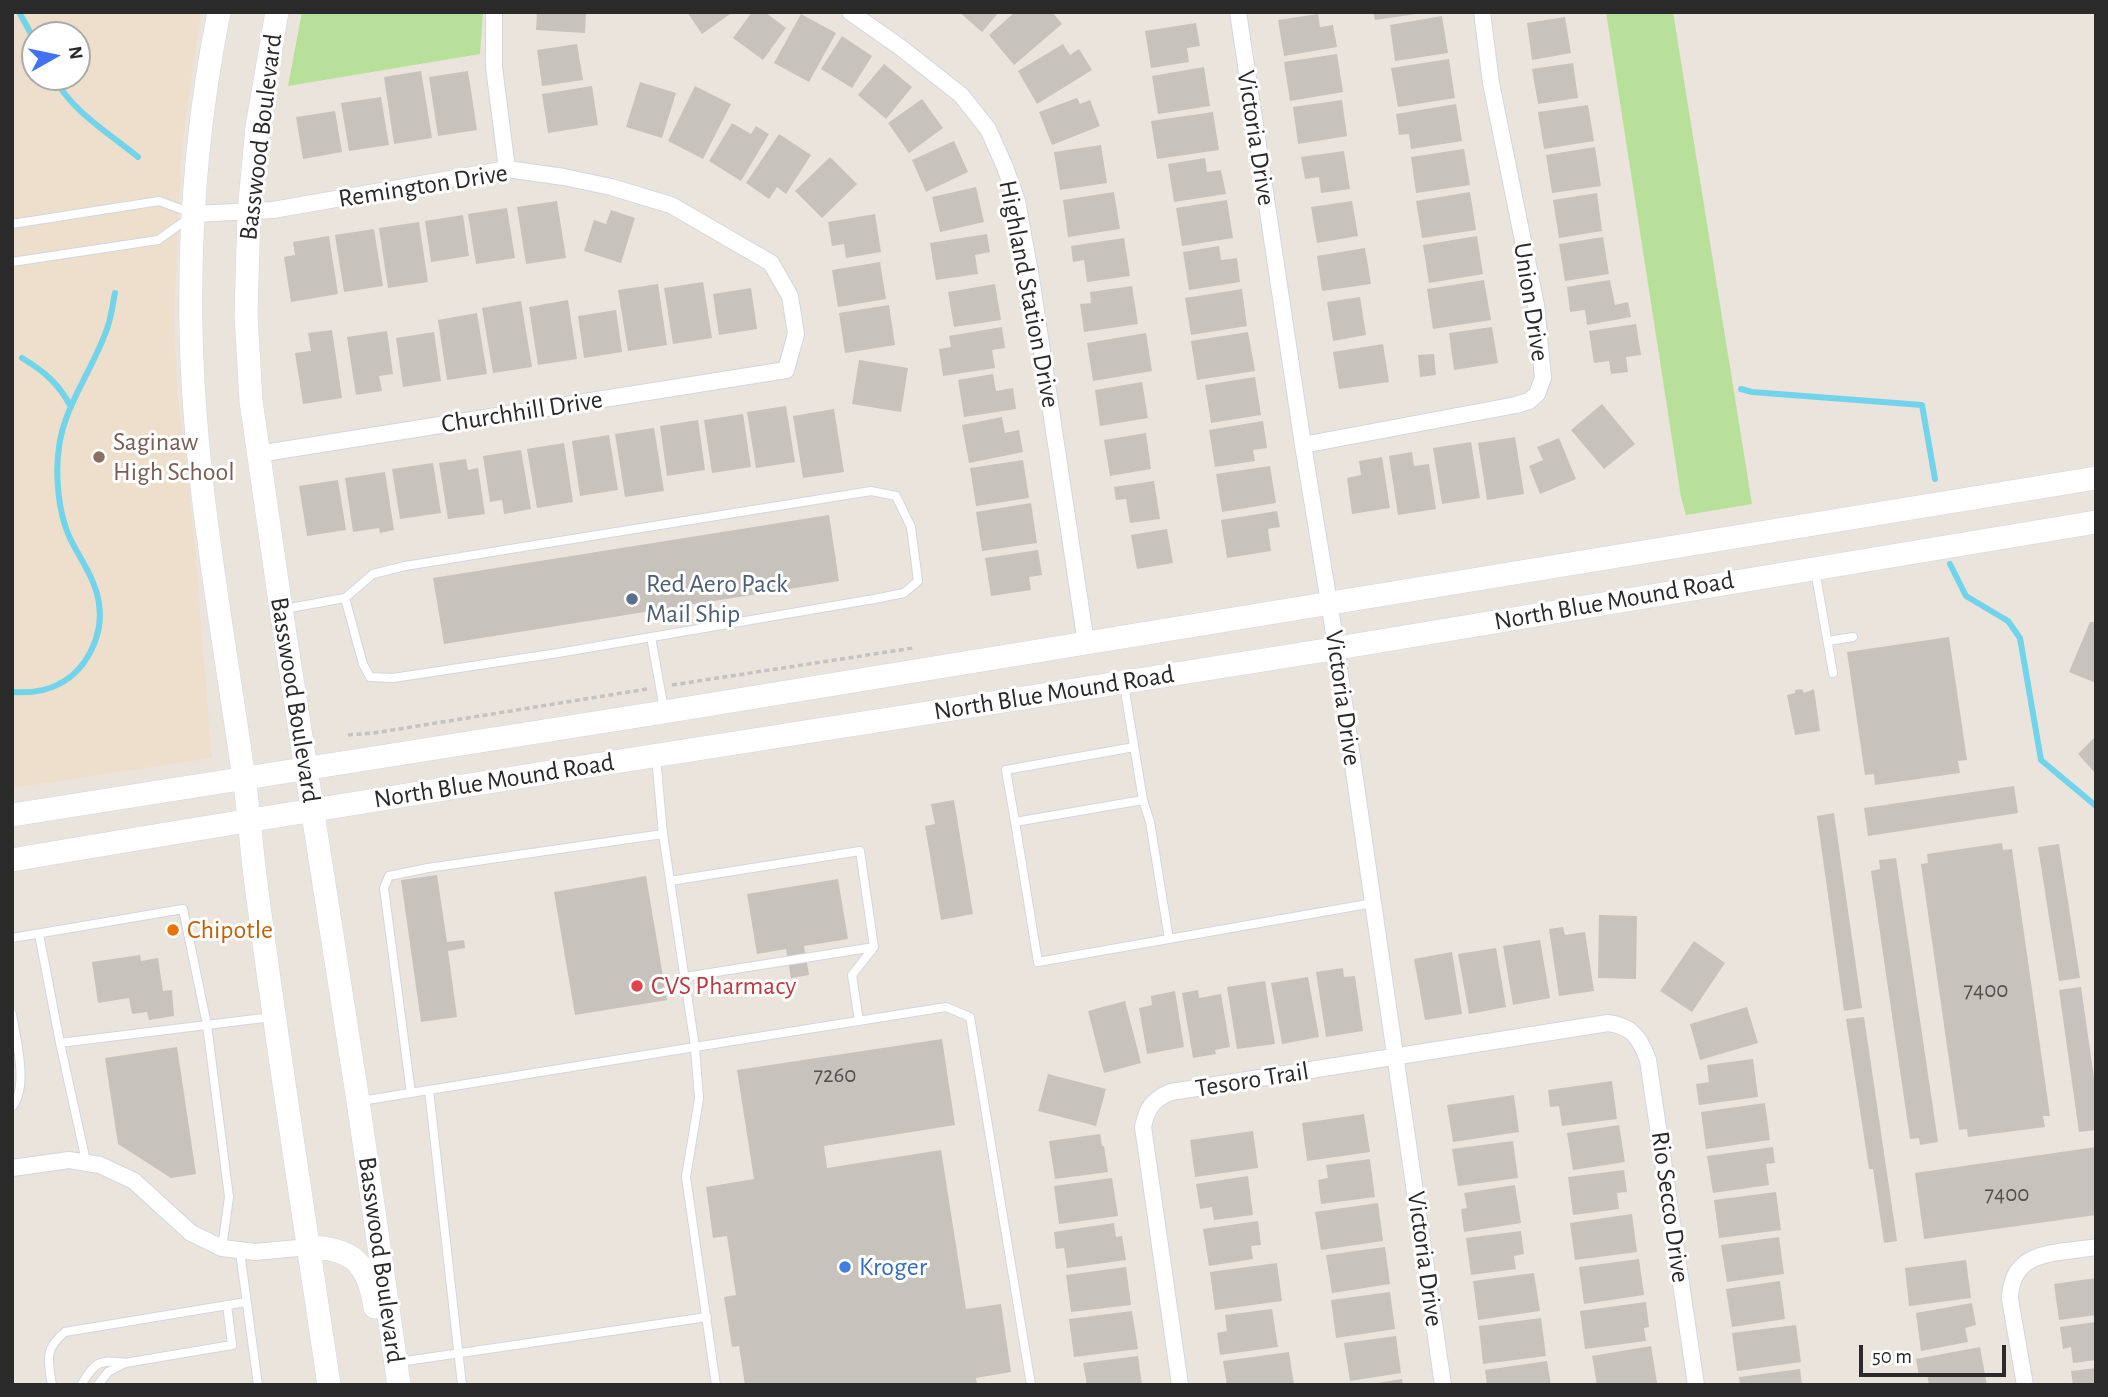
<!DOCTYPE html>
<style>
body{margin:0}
#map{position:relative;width:2108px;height:1397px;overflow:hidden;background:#ebe4dc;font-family:"Alegreya Sans",sans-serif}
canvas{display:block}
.frame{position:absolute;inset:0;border:14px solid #2a2a2a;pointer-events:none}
.north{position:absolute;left:21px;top:21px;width:70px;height:70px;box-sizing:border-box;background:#fff;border:2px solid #aaa;border-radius:50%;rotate:81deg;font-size:19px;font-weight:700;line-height:28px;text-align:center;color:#2a2a2a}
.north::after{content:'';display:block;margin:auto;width:24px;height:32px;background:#4171f4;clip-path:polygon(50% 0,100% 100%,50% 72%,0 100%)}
.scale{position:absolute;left:1859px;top:1345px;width:147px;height:32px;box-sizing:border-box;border:4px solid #2a2a2a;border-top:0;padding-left:9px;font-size:21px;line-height:24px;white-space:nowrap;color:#2a2a2a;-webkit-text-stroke:5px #fff;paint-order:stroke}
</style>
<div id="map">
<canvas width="2108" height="1397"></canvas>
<div class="frame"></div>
<div class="north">N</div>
<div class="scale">50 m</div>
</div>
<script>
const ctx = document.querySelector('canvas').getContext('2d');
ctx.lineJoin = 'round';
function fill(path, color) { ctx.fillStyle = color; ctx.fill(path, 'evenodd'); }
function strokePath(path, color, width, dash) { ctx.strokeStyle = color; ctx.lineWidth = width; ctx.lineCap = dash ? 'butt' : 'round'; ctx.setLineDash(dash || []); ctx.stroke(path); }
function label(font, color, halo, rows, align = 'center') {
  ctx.font = font + ' "Alegreya Sans",sans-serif'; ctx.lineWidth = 6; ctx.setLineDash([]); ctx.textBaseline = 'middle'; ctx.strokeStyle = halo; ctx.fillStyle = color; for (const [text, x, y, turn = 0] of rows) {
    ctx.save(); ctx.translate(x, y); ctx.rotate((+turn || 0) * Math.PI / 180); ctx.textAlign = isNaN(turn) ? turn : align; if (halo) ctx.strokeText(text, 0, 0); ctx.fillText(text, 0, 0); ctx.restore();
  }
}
fill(new Path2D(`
 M12,12H201L181,153L174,324L178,399L192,514L212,758L12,788ZM35,35H77V77H35Z`), '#eddfcc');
fill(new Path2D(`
 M302,12H483L480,54L288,86Z
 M1606,12H1673L1752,504L1686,515L1681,497Z`), '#b8e09a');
strokePath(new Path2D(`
 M19,12L35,41
 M54,77C71,111 109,133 138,157
 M22,358C44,371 59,384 71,407
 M1741,389L1752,392L1922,405L1935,479
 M1950,564L1966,596L2008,621L2020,638L2041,760L2096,806
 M12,692C28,693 45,692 59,684C87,670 104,634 99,604C96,579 79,558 69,536C58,511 55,474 59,447C64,407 91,372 105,334C111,321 112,307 115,293`), '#72d4ea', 6);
fill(new Path2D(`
 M537,12H586L585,33L536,30Z
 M687,12H733L702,34Z
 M752,12H765L786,28L763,60L733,38Z
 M959,12H999L982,32Z
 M1015,12H1052L1062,24L1014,65L989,35Z
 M1373,12H1416V14L1375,20Z
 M801,14L836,33L809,82L774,63Z
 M1318,14L1320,27L1333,25L1337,47L1284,56L1278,20Z
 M1442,16L1448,53L1395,61L1390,25Z
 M1565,17L1571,53L1532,60L1527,23Z
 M1196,23L1200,46L1187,48L1189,62L1151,68L1145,31Z
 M842,36L872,56L852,88L821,69Z
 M577,44L583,80L542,86L537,50Z
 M1063,44L1070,55L1079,49L1092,70L1037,104L1018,71Z
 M1337,54L1343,92L1290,101L1284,62Z
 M1449,59L1455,98L1398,107L1391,68Z
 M1573,63L1578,98L1538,104L1532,69Z
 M884,64L912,87L886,119L858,95Z
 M1204,67L1210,106L1158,114L1152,76Z
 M421,71L432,138L394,144L384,77Z
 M468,71L477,130L438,136L429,77Z
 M640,82L676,93L662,138L626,127Z
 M592,86L598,125L548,133L542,94Z
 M695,86L731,104L703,159L668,141Z
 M381,97L389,145L349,151L341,103Z
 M1077,98L1080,104L1090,100L1100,126L1052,145L1039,112Z
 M922,99L943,128L909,153L888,123Z
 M1342,100L1347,136L1298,144L1293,107Z
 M1456,104L1462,141L1411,149L1409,134L1399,135L1396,114Z
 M1588,105L1594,141L1544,149L1538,112Z
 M335,111L342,152L303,159L296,117Z
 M1213,112L1219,150L1157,159L1151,121Z
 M732,123L751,134L756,126L769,134L741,181L709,161Z
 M779,134L811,155L786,194L777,187L769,199L746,183Z
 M954,141L968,172L926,192L912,160Z
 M1101,145L1107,183L1060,190L1054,152Z
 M1595,147L1601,186L1552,193L1546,155Z
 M1464,149L1470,185L1416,193L1411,157Z
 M1344,151L1350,189L1321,193L1319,177L1305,179L1301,157Z
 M830,157L857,184L822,218L795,191Z
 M1205,158L1207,172L1221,170L1226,194L1174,202L1168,164Z
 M976,187L984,222L940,232L932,197Z
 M1114,192L1120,229L1068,237L1063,200Z
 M1470,192L1476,230L1422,238L1416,201Z
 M1597,193L1602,231L1559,238L1553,200Z
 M1227,200L1233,238L1182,246L1176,208Z
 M557,201L566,258L526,264L517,207Z
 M1352,201L1358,236L1317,243L1311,207Z
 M507,208L515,258L476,264L468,214Z
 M611,210L635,218L621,263L584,251L594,220L606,224Z
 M875,214L881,252L846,258L844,244L832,246L828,222Z
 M463,215L469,256L431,262L425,221Z
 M419,222L428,282L388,288L379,228Z
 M374,229L383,286L344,292L335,235Z
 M987,234L990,252L975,255L978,274L936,280L930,243Z
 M329,236L338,294L291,302L284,257L295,255L293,242Z
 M1477,236L1483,274L1429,283L1423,245Z
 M1603,237L1609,274L1565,281L1559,244Z
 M1124,238L1130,276L1087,282L1084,260L1073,262L1071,246Z
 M1219,246L1221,260L1237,258L1240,282L1189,290L1183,252Z
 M1365,248L1371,284L1322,291L1317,256Z
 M880,262L886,299L838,307L832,270Z
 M1484,280L1491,320L1433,329L1427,289Z
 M1610,280L1615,305L1628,302L1631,317L1587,325L1585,310L1570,312L1567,287Z
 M703,282L712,338L673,344L664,288Z
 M658,284L667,345L628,351L618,290Z
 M995,284L1001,320L954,327L948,292Z
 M1132,286L1138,324L1084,332L1080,304L1091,303L1090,292Z
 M751,288L757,329L719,335L713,294Z
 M1242,289L1247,326L1191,335L1185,298Z
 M1360,297L1366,335L1333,341L1327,302Z
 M568,300L577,359L538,365L529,307Z
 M521,301L532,367L493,373L482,308Z
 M889,305L895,345L845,353L839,313Z
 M616,310L622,352L584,358L578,316Z
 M477,313L487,374L447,380L438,320Z
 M1636,324L1641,355L1626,357L1628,372L1611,374L1609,361L1594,363L1589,331Z
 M1002,327L1005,348L992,350L995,368L943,376L939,349L951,347L949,336Z
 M1492,327L1498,363L1454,370L1449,333Z
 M332,330L342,398L303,404L295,353L311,351L308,333Z
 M387,331L393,374L379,376L382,391L356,395L347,337Z
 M434,332L441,381L403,387L396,338Z
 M1248,332L1255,371L1197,380L1191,341Z
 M1146,333L1152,371L1093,381L1087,343Z
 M1383,344L1389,382L1339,389L1333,352Z
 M1434,354L1436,375L1420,377L1418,355Z
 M859,360L908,368L901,412L852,404Z
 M993,374L996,391L1013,388L1016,409L964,417L958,380Z
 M1255,377L1261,415L1211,423L1205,385Z
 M1142,382L1148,418L1100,426L1095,390Z
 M1602,404L1635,444L1604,469L1571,430Z
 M786,406L795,462L756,468L747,412Z
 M834,409L844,472L803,478L793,416Z
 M743,414L751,467L712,473L704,420Z
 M1002,417L1005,433L1019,430L1023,452L969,463L962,425Z
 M698,420L705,470L667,476L660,426Z
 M1263,421L1267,448L1253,450L1255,461L1215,467L1209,430Z
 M654,428L664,491L625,497L615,434Z
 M1146,433L1151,469L1110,476L1104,440Z
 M609,435L618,490L580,496L572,441Z
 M1515,437L1524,494L1487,500L1478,443Z
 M1559,438L1576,479L1540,494L1529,466L1543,460L1537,447Z
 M1471,442L1480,498L1442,504L1433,448Z
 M564,443L573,502L537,508L527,449Z
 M521,450L531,509L504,514L502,500L490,502L483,456Z
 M1412,452L1414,466L1429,464L1436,509L1398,515L1389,456Z
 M1382,457L1390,508L1352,514L1347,478L1361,475L1359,461Z
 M466,459L468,470L478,468L485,514L448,519L439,463Z
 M1023,460L1029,498L976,506L970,468Z
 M433,463L441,513L400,519L392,469Z
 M1270,466L1276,503L1222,512L1216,474Z
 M385,472L394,530L380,533L379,528L353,532L345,478Z
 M338,480L346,530L307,536L299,486Z
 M1154,481L1160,519L1130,523L1126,499L1116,500L1114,487Z
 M1031,503L1037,543L982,551L976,512Z
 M1277,511L1280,527L1268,529L1271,551L1227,558L1221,520Z
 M829,515L839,581L444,644L433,578Z
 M1167,529L1173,563L1137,569L1131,535Z
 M1038,550L1042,575L1029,577L1031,590L991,596L985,558Z
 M2090,622H2096V683L2069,672Z
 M1949,637L1967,760L1958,761L1960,773L1875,785L1874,774L1865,775L1847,652Z
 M1802,689L1804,693L1814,689L1820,731L1795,735L1787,695L1795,693V690Z
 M2096,736V774L2078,754Z
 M2014,786L2018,813L1868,836L1864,808Z
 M954,800L973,914L941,920L925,826L935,824L931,804Z
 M1834,813L1862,1008L1844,1011L1817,816Z
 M2002,843L2003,850L2012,849L2050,1116H2043L2045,1127L1968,1137L1967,1129L1959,1130L1921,864L1928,863L1927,854Z
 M2059,844L2080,978L2059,981L2038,847Z
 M1896,858L1938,1142L1920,1145L1919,1138L1910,1139L1871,871L1880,869L1879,860Z
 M437,875L447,942L464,940L465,948L448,951L457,1017L421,1022L401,880Z
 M646,876L667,1000L575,1015L554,892Z
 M838,879L848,939L804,946L809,975L791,978L786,949L757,954L747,894Z
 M1599,915L1637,916L1636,979L1598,978Z
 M1563,927L1565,935L1585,932L1594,991L1559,996L1549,929Z
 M1540,940L1550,998L1513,1005L1503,946Z
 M1694,941L1725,963L1692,1012L1660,991Z
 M1496,948L1506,1007L1469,1014L1458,954Z
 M1452,952L1462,1014L1425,1020L1414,959Z
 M140,955L141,961L158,958L163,991L172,990L174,1016L149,1020L147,1012L132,1014L129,998L98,1003L92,962Z
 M1343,968L1344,977L1355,976L1363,1031L1326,1037L1316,972Z
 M1308,977L1319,1037L1282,1044L1271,983Z
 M1265,981L1275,1044L1237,1049L1227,987Z
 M2081,987L2096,1092V1130L2079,1132L2059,990Z
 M1198,990L1199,998L1221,994L1230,1047L1215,1050L1216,1054L1193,1058L1182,993Z
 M1175,991L1184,1047L1147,1054L1139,1008L1152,1005L1151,996Z
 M1125,1001L1141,1063L1104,1073L1088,1011Z
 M1747,1007L1758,1043L1700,1060L1690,1024Z
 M1864,1017L1897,1241L1884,1243L1873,1169H1869L1846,1019Z
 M942,1039L955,1125L824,1146L827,1168L941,1150L966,1309L1001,1304L1011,1372L976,1378L977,1385H745L739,1346L732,1347L724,1297L736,1295L727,1236L713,1238L706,1187L754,1179L737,1070Z
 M177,1047L196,1174L171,1178L118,1144L105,1058Z
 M1753,1059L1758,1097L1699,1105L1696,1084L1709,1082L1707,1065Z
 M1048,1074L1106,1089L1096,1126L1038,1111Z
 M1612,1081L1617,1119L1562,1126L1559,1106L1550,1107L1548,1090Z
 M1514,1095L1519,1132L1453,1142L1447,1105Z
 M1765,1103L1770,1140L1706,1149L1701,1112Z
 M1364,1114L1370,1152L1307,1161L1302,1123Z
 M1619,1125L1625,1162L1573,1170L1567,1133Z
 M1253,1131L1258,1168L1195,1177L1190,1140Z
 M1100,1134L1102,1146H1104L1108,1172L1055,1179L1049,1141Z
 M1513,1141L1518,1178L1458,1186L1452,1149Z
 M1773,1147L1775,1163L1766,1164L1769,1185L1713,1193L1707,1156Z
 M2096,1147V1215L1924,1239L1915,1173Z
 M1370,1159L1375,1197L1321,1204L1318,1180L1328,1178L1326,1165Z
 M1624,1170L1627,1192L1617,1193L1619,1209L1573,1215L1568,1177Z
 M1248,1176L1253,1215L1214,1220L1212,1207L1200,1209L1196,1184Z
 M1112,1178L1118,1216L1059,1224L1054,1186Z
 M1515,1185L1521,1223L1464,1232L1461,1209L1467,1208L1464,1193Z
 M1776,1192L1781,1230L1719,1238L1714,1200Z
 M1378,1203L1383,1241L1321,1250L1315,1212Z
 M1632,1214L1637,1252L1575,1260L1570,1223Z
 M1258,1221L1261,1245L1251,1246L1253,1259L1209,1266L1203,1229Z
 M1114,1223L1116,1237L1122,1236L1126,1260L1067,1268L1064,1248L1056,1249L1054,1232Z
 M1521,1231L1524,1254L1514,1256L1516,1269L1471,1275L1466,1238Z
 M1779,1237L1784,1274L1727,1282L1721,1245Z
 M1385,1247L1390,1284L1332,1293L1326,1255Z
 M1639,1259L1644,1295L1584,1304L1579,1267Z
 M1966,1260L1971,1298L1909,1306L1905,1268Z
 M1277,1263L1282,1301L1215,1310L1210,1272Z
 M1126,1267L1131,1305L1071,1312L1066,1275Z
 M1534,1273L1540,1311L1478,1320L1473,1281Z
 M2096,1278V1315L2059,1320L2054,1284Z
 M1780,1281L1785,1319L1732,1327L1726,1289Z
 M1390,1292L1395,1329L1336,1338L1331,1300Z
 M1646,1302L1649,1327L1644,1328L1646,1341L1585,1349L1580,1311Z
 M1972,1303L1976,1325L1965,1328L1968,1342L1921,1351L1916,1313Z
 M1272,1309L1278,1347L1220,1355L1217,1333L1227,1331L1225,1315Z
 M1132,1311L1138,1349L1074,1357L1069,1319Z
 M1541,1318L1546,1356L1483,1364L1479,1326Z
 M2096,1322V1360L2073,1363L2071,1347L2063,1349L2060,1327Z
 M1796,1325L1801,1362L1737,1371L1732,1333Z
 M1396,1336L1401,1373L1350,1381L1344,1343Z
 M1651,1346L1657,1383L1597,1385L1592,1356Z
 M1980,1347L1987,1385H1929L1927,1374L1919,1376L1916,1359Z
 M1289,1352L1294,1385H1227L1223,1361Z
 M1138,1356L1142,1385H1087L1083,1363Z
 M1547,1361L1551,1385H1487L1485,1370Z
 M2096,1368V1385H2073L2071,1371Z
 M1800,1369L1802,1385H1740L1739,1377Z
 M1402,1379L1403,1385H1377V1383Z`), '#c7c2bb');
const service = new Path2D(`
 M12,224L159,201L192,213
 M12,262L158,240L189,218
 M1815,570L1833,673
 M284,609L345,598L373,574L405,566L871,491L896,496L911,527L918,581L904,593L874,599L558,653L393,678L370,677L363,664L345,598
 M651,637L664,709
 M1828,641L1853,637
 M1124,685L1143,800L1015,822L1006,770L1134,747
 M1143,800L1150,822L1169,939
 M1015,822L1038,962L1373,903
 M670,881L860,851L874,947L852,975L859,1021
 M39,934L60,1043L272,1017
 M12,938L183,909L207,1025L229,1197L222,1248
 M685,977L874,947
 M12,1014C16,1039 29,1087 12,1107
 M60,1043L86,1161
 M429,1090L462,1385
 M411,1093L384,888L389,876L428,868L663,834
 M361,1101L695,1047L663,834L656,757
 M240,1252L258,1385
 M399,1362L707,1317
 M52,1385C48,1360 44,1349 65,1332L246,1302
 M81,1385C96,1362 98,1359 125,1363
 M98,1385L108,1372L125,1363L232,1345L227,1305
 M716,1385L686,1177L699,1099L695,1047L946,1007L970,1017L1031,1385`);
const minor = new Path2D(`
 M494,12V67L507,169
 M850,12L900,47L961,95L988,129L1005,167L1017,201L1031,278L1086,643
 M1238,12L1303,445L1333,627L1443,1385
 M195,214L273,210L507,169L564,177L611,187L671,205L771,263L790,296L796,334L786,370L258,454
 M1303,445L1516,405L1529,401L1537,394L1543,378L1536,305L1491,83L1482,12
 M12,1168L69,1160L100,1165L134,1181L191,1233L222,1248L255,1252L308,1247
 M1180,1385L1143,1127C1147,1108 1153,1099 1171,1092L1608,1023C1632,1026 1640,1038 1648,1060L1696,1385
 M2025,1385L2010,1299C2011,1248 2057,1254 2096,1247`);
const secondary = new Path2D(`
 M219,12C198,116 189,225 191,330C194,481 223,630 244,779C249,811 251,843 255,876C277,1046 304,1215 329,1385
 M277,12L257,127L249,212L246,315L251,401L281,609L358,1101L399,1385
 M12,815L664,712L2096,478
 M12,860C451,785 892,720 1332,649C1587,608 1841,563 2096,522
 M308,1247C353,1248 368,1263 375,1307`);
strokePath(service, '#d1d6e2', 10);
strokePath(minor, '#d1d6e2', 18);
strokePath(secondary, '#d1d6e2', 24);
strokePath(new Path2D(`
 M672,685L913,648
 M348,735L374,733L647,689`), '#c3c3c3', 3.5, [5, 3.5]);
strokePath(service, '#fff', 8);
strokePath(minor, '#fff', 16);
strokePath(secondary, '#fff', 23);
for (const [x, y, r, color] of [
 [99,457,7,"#8d6e63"],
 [632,599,7,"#5c6f8a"],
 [173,930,7,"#e8710a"],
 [637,986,7,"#e0444e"],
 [845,1267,7,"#3f7fe0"]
]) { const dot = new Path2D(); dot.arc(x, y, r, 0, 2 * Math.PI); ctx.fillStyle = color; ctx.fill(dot); strokePath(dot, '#fff', 2.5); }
label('23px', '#51504e', null, [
 ["7400",1986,990],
 ["7260",835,1075],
 ["7400",2007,1194]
]);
label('26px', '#2a2a2a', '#fff', [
 ["Basswood Boulevard",261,137,-83],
 ["Victoria Drive",1256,138,81],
 ["Remington Drive",423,186,-9],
 ["Highland Station Drive",1029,294,79],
 ["Union Drive",1531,302,81],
 ["Churchhill Drive",522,412,-9],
 ["North Blue Mound Road",1614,601,-10],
 ["North Blue Mound Road",1054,693,-9],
 ["Victoria Drive",1343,698,82],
 ["Basswood Boulevard",295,700,81],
 ["North Blue Mound Road",494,781,-9],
 ["Tesoro Trail",1252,1080,-9],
 ["Rio Secco Drive",1670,1207,82],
 ["Victoria Drive",1425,1259,82],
 ["Basswood Boulevard",381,1260,82]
]);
label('26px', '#785e54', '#fff', [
 ["Saginaw",113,442],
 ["High School",113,472]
], 'left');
label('26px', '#4e5e75', '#fff', [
 ["Red Aero Pack",646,584],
 ["Mail Ship",646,614]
], 'left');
label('26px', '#c56008', '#fff', [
 ["Chipotle",187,930]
], 'left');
label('26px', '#be3a42', '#fff', [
 ["CVS Pharmacy",651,986]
], 'left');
label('26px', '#366cbe', '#fff', [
 ["Kroger",859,1267]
], 'left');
</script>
